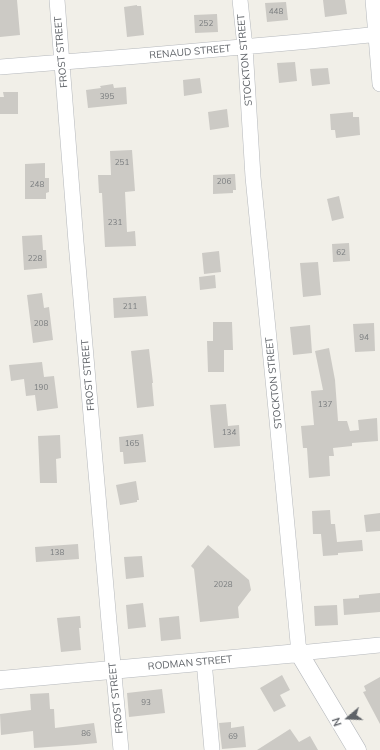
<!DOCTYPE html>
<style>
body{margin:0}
#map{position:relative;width:380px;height:750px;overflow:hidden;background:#f1efe8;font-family:Mulish,sans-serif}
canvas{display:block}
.north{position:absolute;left:328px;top:698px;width:40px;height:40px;-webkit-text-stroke:3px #fff;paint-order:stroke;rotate:251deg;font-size:11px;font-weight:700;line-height:16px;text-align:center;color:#5f6368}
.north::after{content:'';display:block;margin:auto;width:14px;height:18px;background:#5f6368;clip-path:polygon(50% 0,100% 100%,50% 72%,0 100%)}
</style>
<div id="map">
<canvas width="380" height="750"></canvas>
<div class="north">N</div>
</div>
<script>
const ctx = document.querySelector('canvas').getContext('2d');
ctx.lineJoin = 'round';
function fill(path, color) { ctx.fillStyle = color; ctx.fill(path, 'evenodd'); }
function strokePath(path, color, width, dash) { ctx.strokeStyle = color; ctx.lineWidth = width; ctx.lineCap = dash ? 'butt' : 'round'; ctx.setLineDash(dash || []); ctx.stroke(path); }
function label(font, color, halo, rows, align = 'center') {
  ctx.font = font + ' Mulish,sans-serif'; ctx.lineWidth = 3.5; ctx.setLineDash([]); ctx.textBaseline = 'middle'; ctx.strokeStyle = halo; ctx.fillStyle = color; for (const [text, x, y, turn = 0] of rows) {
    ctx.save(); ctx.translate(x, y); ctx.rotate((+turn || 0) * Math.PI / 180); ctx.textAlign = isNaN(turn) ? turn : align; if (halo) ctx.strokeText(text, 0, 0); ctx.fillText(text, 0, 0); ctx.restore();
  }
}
fill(new Path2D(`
 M0,0H17L20,35L0,37Z
 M323,0H345L347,14L325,17Z
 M286,2L288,20L267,22L265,3Z
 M137,5V6H141L144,35L127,37L124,7Z
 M217,14L218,32L195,33L194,15Z
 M295,62L297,81L279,83L277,63Z
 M328,68L330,84L312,86L310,69Z
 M200,78L202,93L184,96L183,80Z
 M113,84L114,88L126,87L127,104L88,108L86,90L101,88L100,86Z
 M3,92H18V114H0V97H4Z
 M227,109L229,127L210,130L208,112Z
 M353,112V117H359L360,135L336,138L335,130H331L330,114Z
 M132,150L135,191L125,192L127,232L135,231L136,246L105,247L102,193H99L98,175H111L110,151Z
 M45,163V178H49V192L46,193V199H25V164Z
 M235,174L236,190H233V193L213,194V175Z
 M339,196L344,218L332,221L327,199Z
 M42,235L43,250H46L47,268L24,270L22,236Z
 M349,243L350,261L333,262L332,244Z
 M219,251L221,272L204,274L202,253Z
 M318,262L321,295L303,297L300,263Z
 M215,275L216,288L200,290L199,277Z
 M42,293L44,308L49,307L53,340L33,343L27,295Z
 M146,296L148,316L114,318L113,298Z
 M213,322H232L233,350H224V372H208L207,341H213Z
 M374,323L375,351L355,352L353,324Z
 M310,325L312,353L293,355L290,327Z
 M329,348L335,380L338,421H347L350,431L359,430L358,420L377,418L378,441L352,443V446L333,448L334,456H329L330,476L309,478L307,448H303L301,426L314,425L311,391L323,390L315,351Z
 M149,349L153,383H152L154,406L137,408L131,351Z
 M42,362L44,377L54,376L58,408L37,411L35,395L26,396L24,379L11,381L9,365Z
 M226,404L228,426L239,425L240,446L214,448L210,405Z
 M143,434L146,462L124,464L123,452H120L119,437Z
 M60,435L61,458L56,459L57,483H40L38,436Z
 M136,481L139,500H137V502L120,505L116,485Z
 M330,510L331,524H335L337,542L362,540L363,551L338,553V555L323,556L321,534H313L312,511Z
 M380,513V531L366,532L364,515Z
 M78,544L79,559L36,562L35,547Z
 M208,545L249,580L251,590L238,607L239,618L200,622L194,569L191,566Z
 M142,556L144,577L126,579L124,557Z
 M380,593V612L344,615L343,599L359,598V595Z
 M143,603L146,627L128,629L126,605Z
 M337,605L338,625L315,626L314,606Z
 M80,616L81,628H79L81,650L61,652L57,618Z
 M179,616L181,639L161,641L159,618Z
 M282,675L290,690L280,695L286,706L274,712L260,688Z
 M380,677V724L363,692L366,691L364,686Z
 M162,689L165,713L129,717L127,693Z
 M49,693L50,709H54L55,728L94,723L97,743L76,745L34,748L33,731L1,735L0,714L31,710L30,694Z
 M231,722V728L244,726L246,747L222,749L219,723Z
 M290,729L299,742L310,736L318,750H257Z`), '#cccac5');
const minor = new Path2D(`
 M57,0L76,242L109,622L121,750
 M240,0L245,47L253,177L277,420L299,653L380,645
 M373,0L380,84
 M0,67L139,56L310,41L380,34
 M204,661L212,750`);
const tertiary = new Path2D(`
 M0,680L299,653L357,750`);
strokePath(minor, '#b5b8bc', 16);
strokePath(tertiary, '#b5b8bc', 19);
strokePath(minor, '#fff', 15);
strokePath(tertiary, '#fff', 18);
label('8px', '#7a7d7f', null, [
 ["448",276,12],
 ["252",206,24],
 ["395",107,97],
 ["251",122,163],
 ["206",224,182],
 ["248",37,185],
 ["231",115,223],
 ["62",341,253],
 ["228",35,259],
 ["211",130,307],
 ["208",41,324],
 ["94",364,338],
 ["190",41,388],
 ["137",325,405],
 ["134",229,433],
 ["165",132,444],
 ["138",57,553],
 ["2028",223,585],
 ["93",146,703],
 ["86",86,734],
 ["69",233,737]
]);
label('10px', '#5f6368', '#fff', [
 ["FROST STREET",61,52,-95],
 ["RENAUD STREET",190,52,-5],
 ["STOCKTON STREET",245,60,-95],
 ["FROST STREET",88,375,-95],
 ["STOCKTON STREET",274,383,-96],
 ["RODMAN STREET",190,663,-5],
 ["FROST STREET",116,698,-96]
]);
</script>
